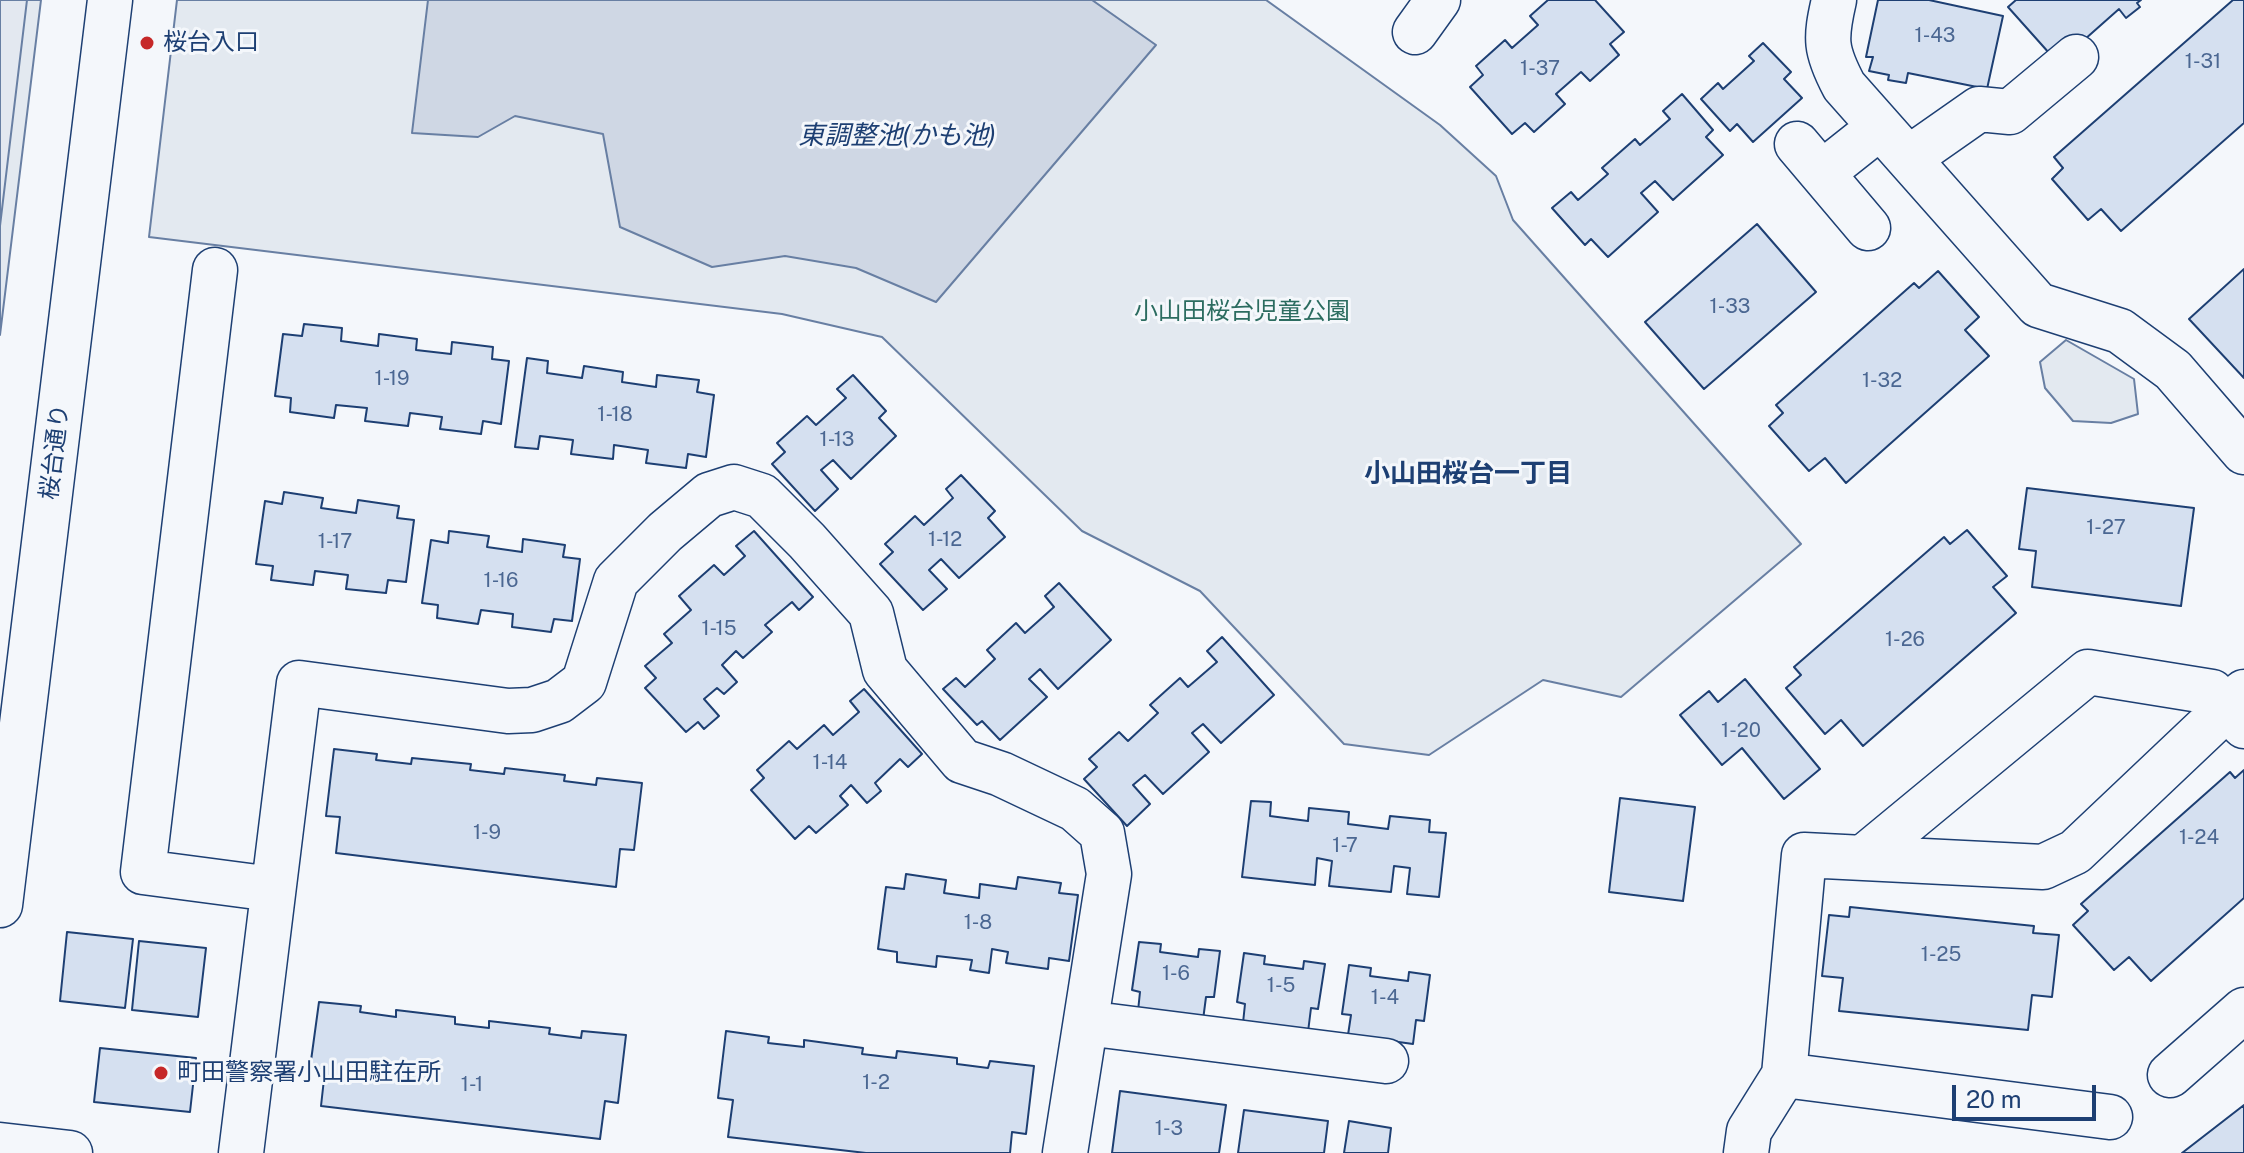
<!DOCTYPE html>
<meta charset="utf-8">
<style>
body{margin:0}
#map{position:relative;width:2244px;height:1153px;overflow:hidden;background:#f4f7fb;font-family:"Public Sans",sans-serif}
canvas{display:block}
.scale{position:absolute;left:1952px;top:1085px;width:144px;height:36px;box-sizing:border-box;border:4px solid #1d3f73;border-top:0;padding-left:10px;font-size:24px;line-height:28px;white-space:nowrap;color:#1d3f73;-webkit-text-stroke:6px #f4f7fb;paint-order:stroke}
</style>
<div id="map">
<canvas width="2244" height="1153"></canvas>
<div class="scale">20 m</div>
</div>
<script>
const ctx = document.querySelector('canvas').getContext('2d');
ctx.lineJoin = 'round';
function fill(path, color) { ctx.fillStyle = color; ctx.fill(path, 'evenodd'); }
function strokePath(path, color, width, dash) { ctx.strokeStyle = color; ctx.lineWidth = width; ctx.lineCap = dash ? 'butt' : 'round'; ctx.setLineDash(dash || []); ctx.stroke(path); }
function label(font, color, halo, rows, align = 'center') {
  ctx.font = font + ' "Public Sans","Noto Sans JP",sans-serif'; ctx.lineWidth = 6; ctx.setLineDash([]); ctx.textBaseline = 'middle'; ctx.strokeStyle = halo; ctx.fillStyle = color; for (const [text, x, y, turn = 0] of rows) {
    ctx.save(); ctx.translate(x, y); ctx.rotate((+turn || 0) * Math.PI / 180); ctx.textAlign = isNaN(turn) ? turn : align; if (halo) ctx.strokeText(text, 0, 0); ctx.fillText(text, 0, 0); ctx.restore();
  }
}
const green = new Path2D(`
 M0,0H41L0,335Z
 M177,0H1266L1440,125L1496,176L1513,220L1801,544L1621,697L1543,680L1429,755L1344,744L1200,591L1082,531L882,337L782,314L149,237Z
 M2066,340L2134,379L2138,414L2111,423L2073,421L2045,388L2040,362Z`);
fill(green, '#e3e9f0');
strokePath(green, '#687fa3', 2);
const parking = new Path2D(`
 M0,0H27L0,226Z`);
fill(parking, '#e3e8f0');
strokePath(parking, '#687fa3', 2);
const water = new Path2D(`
 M428,0H1092L1156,45L936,302L856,268L785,256L712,267L620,227L603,134L515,116L478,137L412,133Z`);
fill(water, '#cfd7e4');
strokePath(water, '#687fa3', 2);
const building = new Path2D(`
 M1548,0H1595L1624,32L1610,44L1619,55L1590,81L1581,72L1556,94L1565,104L1534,132L1525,123L1512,134L1470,87L1483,75L1476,66L1505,40L1512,48L1538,25L1530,16Z
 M1878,0H1929L2003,16L1987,89L1908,73L1906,83L1888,80L1889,75L1869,71L1873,57H1866Z
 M2016,0H2141L2137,3L2140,7L2126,18L2119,9L2058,63L2008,7Z
 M2233,0H2244V123L2121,231L2101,209L2088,220L2052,179L2063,168L2054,157Z
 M1763,43L1791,72L1784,79L1802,98L1753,142L1737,124L1730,131L1701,99L1718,83L1723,89L1754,61L1749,56Z
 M1682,94L1713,130L1706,137L1723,155L1673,200L1655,181L1641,193L1658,212L1608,257L1591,239L1585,245L1552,208L1571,192L1578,200L1608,174L1602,168L1635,139L1640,145L1670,119L1663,111Z
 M1757,224L1816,292L1704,389L1645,322Z
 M2244,269V378L2189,319Z
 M1938,271L1979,317L1965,330L1989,356L1846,483L1825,458L1809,471L1769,426L1783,413L1776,405L1914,283L1919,288Z
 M304,324L342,328L341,341L378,346L379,334L417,339L416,350L451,354L452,342L493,347L492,359L509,361L501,424L483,421L481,434L440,429L442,417L410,413L408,426L365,421L367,408L336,405L334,418L290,412L291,398L275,396L283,334L302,336Z
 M527,358L548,361L547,373L582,378L584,366L623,372L622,382L656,387L657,375L699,380L697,392L714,395L706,457L688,454L686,468L646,463L648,450L614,445L613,459L571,454L573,440L540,436L538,449L515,447Z
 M853,375L886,411L879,418L896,436L851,479L833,460L821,470L838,489L815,511L772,464L785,452L777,443L807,416L816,425L846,398L837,389Z
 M961,475L995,511L988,518L1005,537L959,578L941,559L929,570L947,589L923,610L880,564L893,552L885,544L915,516L924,525L953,498L946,489Z
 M2027,488L2194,508L2181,606L2032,587L2036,551L2019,549Z
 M284,492L323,498L321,508L356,513L358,500L399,506L397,518L414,520L406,582L388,580L386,593L346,589L348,575L315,571L313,585L271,580L273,566L256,564L265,501L282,504Z
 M1967,530L2007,576L1993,587L2016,613L1863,746L1841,720L1825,734L1786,688L1801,675L1794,667L1944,537L1950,544Z
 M449,531L489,536L487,547L522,552L523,539L565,545L563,557L580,559L572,621L554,619L551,632L512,627L513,614L481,610L478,624L437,618L438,605L422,603L431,540L448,543Z
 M754,531L813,597L799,610L792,602L765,625L772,632L743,658L736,651L722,665L737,682L724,694L717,688L704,699L719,716L704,729L698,722L686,732L645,688L656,678L645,666L672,643L664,634L691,610L679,596L714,565L724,575L745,556L736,546Z
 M1059,583L1111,640L1058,689L1040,669L1029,679L1047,697L1000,740L982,721L977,725L943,689L956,678L965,687L995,659L987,650L1016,623L1025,633L1054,607L1045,596Z
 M1222,637L1274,695L1221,743L1203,724L1192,733L1209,752L1163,794L1145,775L1133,785L1150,804L1127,826L1084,779L1097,767L1089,759L1119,732L1128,741L1158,713L1150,705L1180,678L1188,687L1217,662L1207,651Z
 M1745,679L1820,769L1784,799L1742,748L1722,765L1680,715L1709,691L1718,702Z
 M864,689L922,754L908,767L900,759L875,783L881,791L867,803L851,785L840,796L848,805L816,833L809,826L795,839L751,790L764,778L757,770L789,741L797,749L824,725L833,735L859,712L850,701Z
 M334,749L377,754L376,760L411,764L412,758L471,764L470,770L504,774L505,768L565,775L564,781L596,785L597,778L642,783L634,850L620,849L616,887L336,853L340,817L326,816Z
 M2244,770V898L2151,981L2129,957L2114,970L2073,925L2088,911L2081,904L2230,772L2235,778Z
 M1620,798L1695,807L1683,901L1609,892Z
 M1251,801L1271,802L1270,816L1308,821L1309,808L1349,812L1348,824L1388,829L1390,816L1430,820L1429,832L1446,833L1439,897L1407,894L1410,868L1394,866L1391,892L1329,886L1332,861L1317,858L1315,885L1242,877Z
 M906,874L946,880L944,893L979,898L980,884L1016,889L1018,877L1061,883L1059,893L1078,895L1069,961L1049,958L1048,969L1006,963L1008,952L992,949L989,973L970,970L972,960L937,956L936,967L897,962V952L878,949L886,887L904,889Z
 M1850,907L2034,926L2033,933L2059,935L2052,997L2032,995L2028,1030L1839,1011L1843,978L1822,976L1829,915L1849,917Z
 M67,932L133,939L125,1008L60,1001Z
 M139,941L206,948L198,1017L132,1010Z
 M1139,942L1161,944L1160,952L1198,957L1199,949L1220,951L1214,997H1206L1203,1020L1138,1011L1140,992L1132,990Z
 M1244,953L1265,956L1264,964L1303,969L1304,961L1325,964L1318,1009L1311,1008L1308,1032L1243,1023L1245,1004L1237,1002Z
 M1349,965L1371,968L1370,976L1408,981L1409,972L1430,975L1424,1021L1416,1020L1413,1044L1348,1035L1351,1015L1342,1014Z
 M319,1002L361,1006L360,1012L396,1017V1010L455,1017V1024L489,1028V1021L550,1028L549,1034L581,1038L582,1031L626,1035L618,1103L605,1101L600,1139L321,1106L325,1070L310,1068Z
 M726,1031L769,1037L768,1043L804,1047V1040L863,1048L862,1054L896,1058L897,1051L957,1058V1064L988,1068L990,1061L1034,1066L1026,1134L1012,1132L1010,1153H866L728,1137L733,1100L718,1098Z
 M100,1048L196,1058L190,1112L94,1102Z
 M1120,1091L1226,1105L1219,1153H1112Z
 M2244,1105V1153H2182Z
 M1244,1110L1328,1121L1324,1153H1238Z
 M1349,1121L1391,1128L1388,1153H1344Z`);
fill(building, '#d5e0f0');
strokePath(building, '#1d3f73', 2);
const minor = new Path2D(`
 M1834,0C1825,39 1825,50 1844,86L2038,305L2120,331L2173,370L2244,452
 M1415,32L1438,0
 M1797,144L1868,228
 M1909,158L1979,109L2010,112L2076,57
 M1822,173L1880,127
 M215,270L143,872L272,889
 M1864,857L2088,672L2212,692L2244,726
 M0,905L110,0
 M1086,1023L1386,1061
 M1784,1075L2110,1117
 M2170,1075L2244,1010
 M0,1145L70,1153
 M241,1153L299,683L508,711L532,710L559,701L584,682L616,581L665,532L709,495L734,487L762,496L807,541L871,613L885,670L962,761L1001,774L1075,809L1102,833L1109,874L1065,1153
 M1746,1153L1749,1131L1784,1075L1804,855L2043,867L2075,852L2244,692`);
strokePath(minor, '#1d3f73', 47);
strokePath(minor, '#f4f7fb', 44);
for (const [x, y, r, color] of [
 [147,43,8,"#c62828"],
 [161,1073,8,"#c62828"]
]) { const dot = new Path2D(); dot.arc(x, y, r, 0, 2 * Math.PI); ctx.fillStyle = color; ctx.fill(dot); strokePath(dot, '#f4f7fb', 3); }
label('20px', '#4b6792', null, [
 ["1-43",1935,36],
 ["1-31",2203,62],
 ["1-37",1540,69],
 ["1-33",1730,307],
 ["1-19",392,379],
 ["1-32",1882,381],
 ["1-18",615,415],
 ["1-13",837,440],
 ["1-27",2106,528],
 ["1-12",945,540],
 ["1-17",335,542],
 ["1-16",501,581],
 ["1-15",719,629],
 ["1-26",1905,640],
 ["1-20",1741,731],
 ["1-14",830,763],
 ["1-9",487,833],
 ["1-24",2199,838],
 ["1-7",1345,846],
 ["1-8",978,923],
 ["1-25",1941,955],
 ["1-6",1176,974],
 ["1-5",1281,986],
 ["1-4",1385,998],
 ["1-2",876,1083],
 ["1-1",472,1085],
 ["1-3",1169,1129]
]);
label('24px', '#1d3f73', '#f4f7fb', [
 ["桜台入口",163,43],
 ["町田警察署小山田駐在所",177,1073]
], 'left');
label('24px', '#2c6c60', '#f4f7fb', [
 ["小山田桜台児童公園",1242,312]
]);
label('24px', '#1d3f73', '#f4f7fb', [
 ["桜台通り",55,452,-83]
]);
label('italic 26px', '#1d3f73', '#f4f7fb', [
 ["東調整池(かも池)",897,136]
]);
label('bold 26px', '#1d3f73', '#f4f7fb', [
 ["小山田桜台一丁目",1468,474]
]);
</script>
